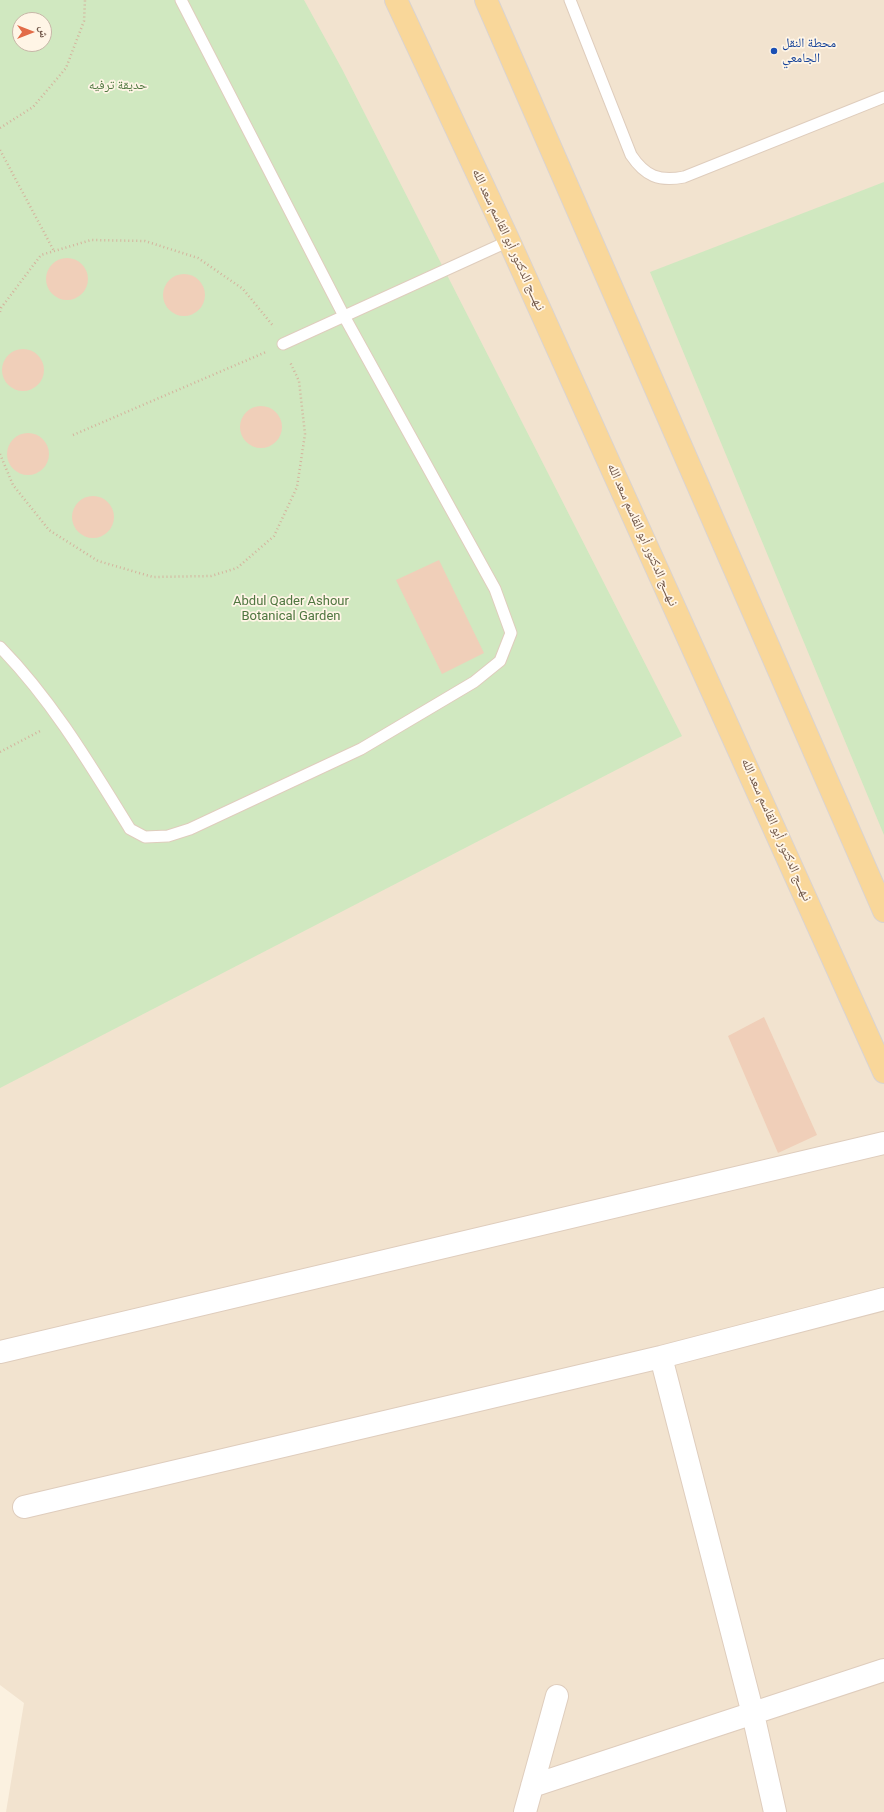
<!DOCTYPE html>
<meta charset="utf-8">
<style>
body{margin:0}
#map{position:relative;width:884px;height:1812px;overflow:hidden;background:#fbf1e0;font-family:Roboto,"Noto Naskh Arabic",sans-serif}
canvas{display:block}
.north{position:absolute;left:12px;top:12px;width:40px;height:40px;box-sizing:border-box;background:#fff5e6;border:1px solid #c6b6a7;border-radius:50%;rotate:90deg;font-size:11px;font-weight:700;line-height:16px;text-align:center;color:#715749}
.north::after{content:'';display:block;margin:auto;width:14px;height:18px;background:#e26c48;clip-path:polygon(50% 0,100% 100%,50% 72%,0 100%)}
</style>
<div id="map">
<canvas width="884" height="1812"></canvas>
<div class="north">ش</div>
</div>
<script>
const ctx = document.querySelector('canvas').getContext('2d');
ctx.lineJoin = 'round';
function fill(path, color) { ctx.fillStyle = color; ctx.fill(path, 'evenodd'); }
function strokePath(path, color, width, dash) { ctx.strokeStyle = color; ctx.lineWidth = width; ctx.lineCap = dash ? 'butt' : 'round'; ctx.setLineDash(dash || []); ctx.stroke(path); }
function label(font, color, halo, rows, align = 'center') {
  ctx.font = font + ' Roboto,"Noto Naskh Arabic",sans-serif'; ctx.lineWidth = 3.5; ctx.setLineDash([]); ctx.textBaseline = 'middle'; ctx.strokeStyle = halo; ctx.fillStyle = color; for (const [text, x, y, turn = 0] of rows) {
    ctx.save(); ctx.translate(x, y); ctx.rotate((+turn || 0) * Math.PI / 180); ctx.textAlign = isNaN(turn) ? turn : align; if (halo) ctx.strokeText(text, 0, 0); ctx.fillText(text, 0, 0); ctx.restore();
  }
}
fill(new Path2D(`
 M0,0H884V1812H6L24,1703L0,1685ZM20,20H44V44H20Z`), '#f2e3cf');
fill(new Path2D(`
 M0,0H304L342,69L682,736L0,1088ZM20,20H44V44H20Z
 M884,182V835L650,272Z`), '#d0e8c0');
fill(new Path2D(`
 M46 279a21 21 0 1 1 42 0a21 21 0 1 1-42 0Z
 M163 295a21 21 0 1 1 42 0a21 21 0 1 1-42 0Z
 M2 370a21 21 0 1 1 42 0a21 21 0 1 1-42 0Z
 M240 427a21 21 0 1 1 42 0a21 21 0 1 1-42 0Z
 M7 454a21 21 0 1 1 42 0a21 21 0 1 1-42 0Z
 M72 517a21 21 0 1 1 42 0a21 21 0 1 1-42 0Z
 M439,560L484,653L442,674L396,580Z
 M764,1017L817,1135L778,1153L728,1036Z`), '#f0cfb9');
const service = new Path2D(`
 M570,0L631,155C645,176 659,182 684,177L884,97
 M283,344L509,241
 M0,647C52,700 91,766 130,829L145,837L168,836L190,829L361,749L474,682L500,661L511,633L495,589L344,316L181,0`);
const minor = new Path2D(`
 M0,1352L884,1143
 M661,1357L753,1714L775,1812
 M24,1507L661,1357L884,1299
 M532,1786L884,1670
 M525,1812L557,1696`);
const primary = new Path2D(`
 M396,0L509,241L884,1072
 M486,0L884,911`);
strokePath(service, '#dfcdbd', 13);
strokePath(minor, '#dfcdbd', 24);
strokePath(primary, '#dad3d0', 24);
strokePath(new Path2D(`
 M0,128L33,107L66,68L84,21L85,0
 M0,150L54,251
 M0,312L1,308L41,255L91,240L145,241L198,258L243,289L274,327
 M73,435L266,352
 M0,454L13,485L49,530L98,561L153,577L211,576L237,568L274,536L297,487L305,434L299,381L290,362
 M0,752L42,730`), '#d4b39d', 2.5, [1, 3]);
strokePath(service, '#fff', 11);
strokePath(minor, '#fff', 22);
strokePath(primary, '#f9d79a', 22);
for (const [x, y, r, color] of [
 [774,51,4,"#1a4fb4"]
]) { const dot = new Path2D(); dot.arc(x, y, r, 0, 2 * Math.PI); ctx.fillStyle = color; ctx.fill(dot); strokePath(dot, '#fff5e6', 1.5); }
label('13px', '#164399', '#fff5e6', [
 ["محطة النقل",782,44],
 ["الجامعي",782,59]
], 'left');
label('13px', '#507741', '#fff5e6', [
 ["حديقة ترفيه",118,86],
 ["Abdul Qader Ashour",291,602],
 ["Botanical Garden",291,617]
]);
label('13px', '#715749', '#fff5e6', [
 ["نـهـــج الدكتور أبو القاسم سعد الله",508,240,65],
 ["نـهـــج الدكتور أبو القاسم سعد الله",642,535,66],
 ["نـهـــج الدكتور أبو القاسم سعد الله",776,830,66]
]);
</script>
